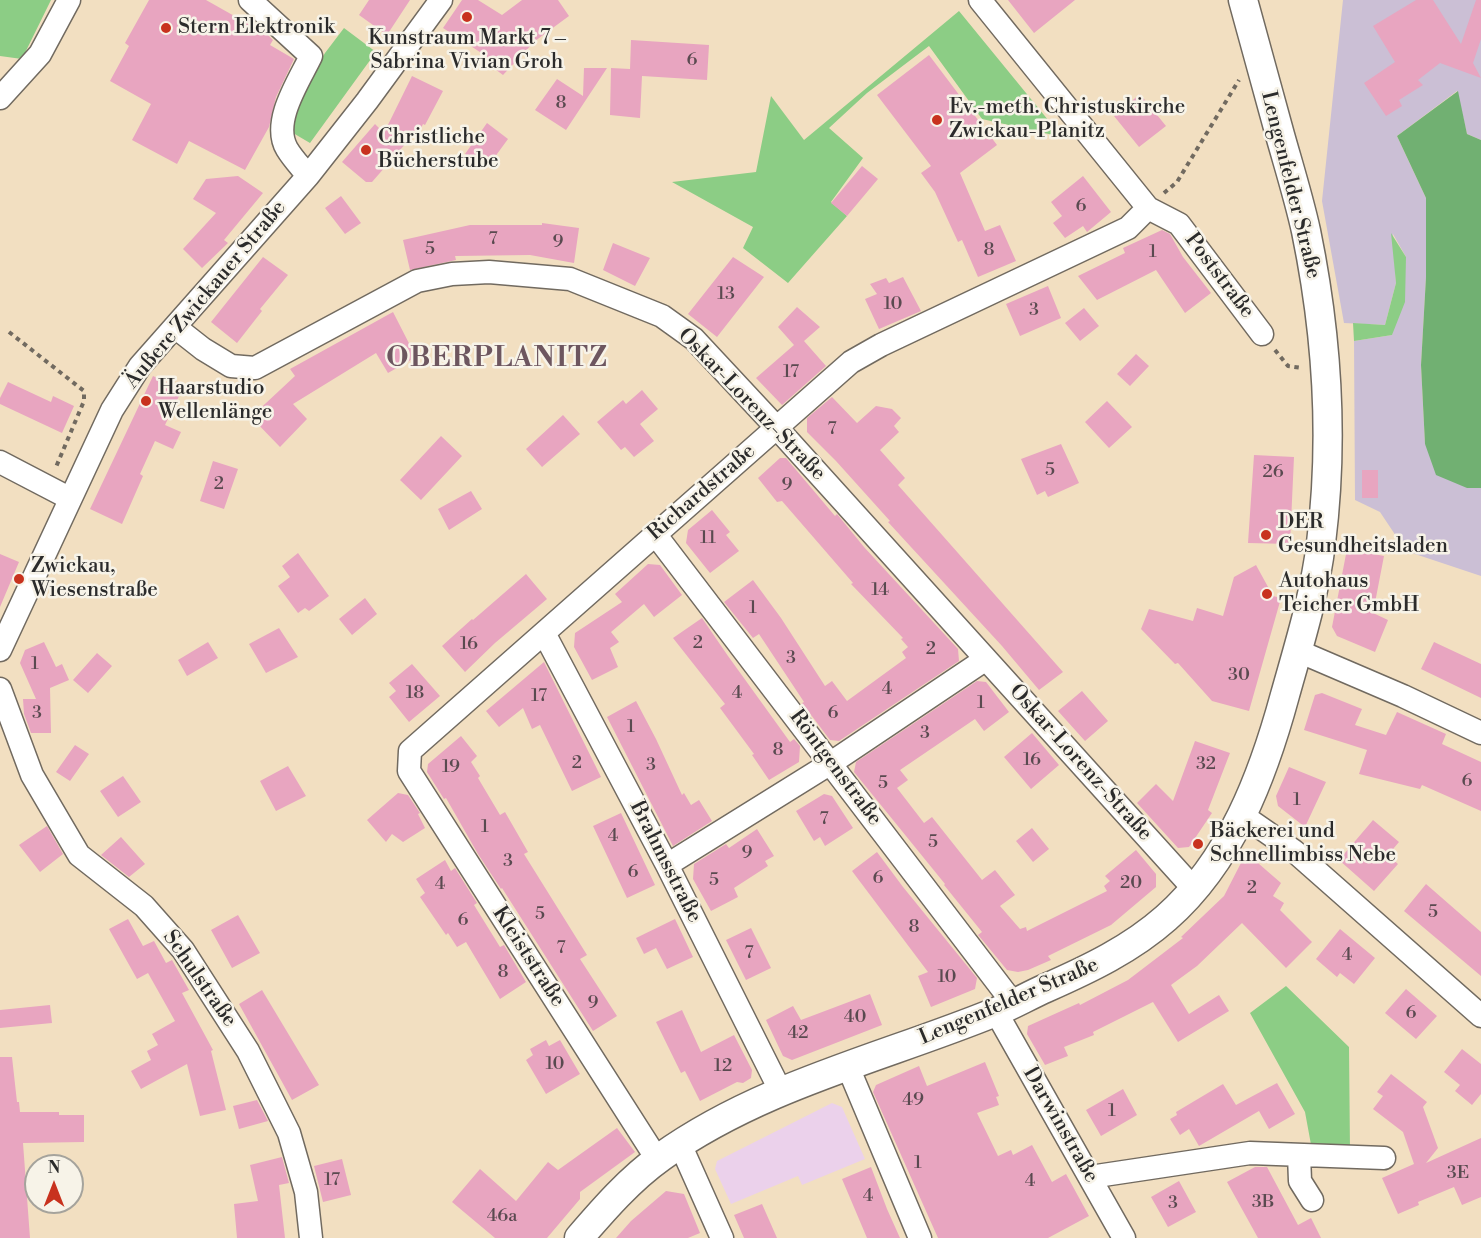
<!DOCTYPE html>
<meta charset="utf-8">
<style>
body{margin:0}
#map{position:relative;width:1481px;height:1238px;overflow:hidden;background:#f2dfc1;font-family:"Libre Bodoni",serif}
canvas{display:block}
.north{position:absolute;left:24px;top:1154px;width:60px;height:60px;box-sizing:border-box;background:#f7f3e8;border:2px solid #a5a39c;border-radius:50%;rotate:0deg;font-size:16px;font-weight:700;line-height:24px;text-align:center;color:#2b2b2b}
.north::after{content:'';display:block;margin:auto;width:21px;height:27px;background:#c8321e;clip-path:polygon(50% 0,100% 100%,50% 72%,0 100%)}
</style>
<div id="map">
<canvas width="1481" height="1238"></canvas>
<div class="north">N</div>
</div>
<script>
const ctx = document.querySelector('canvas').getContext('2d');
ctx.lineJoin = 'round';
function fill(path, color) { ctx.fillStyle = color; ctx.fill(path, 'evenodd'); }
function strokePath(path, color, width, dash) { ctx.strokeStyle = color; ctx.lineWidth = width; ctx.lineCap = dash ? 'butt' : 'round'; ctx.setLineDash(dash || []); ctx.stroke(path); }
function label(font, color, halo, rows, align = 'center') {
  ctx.font = font + ' "Libre Bodoni",serif'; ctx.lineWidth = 5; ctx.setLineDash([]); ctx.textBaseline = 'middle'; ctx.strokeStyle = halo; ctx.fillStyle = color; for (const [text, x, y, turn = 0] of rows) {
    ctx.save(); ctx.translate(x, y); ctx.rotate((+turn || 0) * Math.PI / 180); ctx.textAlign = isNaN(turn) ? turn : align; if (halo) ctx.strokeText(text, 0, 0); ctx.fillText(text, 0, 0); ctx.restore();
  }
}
fill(new Path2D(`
 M832,1103L842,1107L865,1159L802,1185L798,1176L731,1204L715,1169L717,1161Z`), '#ebd1eb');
fill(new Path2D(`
 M1343,0H1481V140L1467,134L1457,91L1397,136L1426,198V277L1421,365L1425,444L1467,488H1481V576L1406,551L1380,512L1355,500L1354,341L1392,335L1406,257L1393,234L1396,283L1385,325L1344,323L1322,201Z`), '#cbbfd5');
fill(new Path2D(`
 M0,0H51L22,59L0,56Z
 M959,11L1062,137L982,119L929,46L867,93L829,128L863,158L831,202L847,216L788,283L743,248L753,227L672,182L756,172L771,96L804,140Z
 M344,28L376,52L310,143L293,133L296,102L325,53Z
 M1391,233L1406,257L1405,302L1392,335L1354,341L1353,323L1385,325L1396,283Z
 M1286,986L1349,1047L1350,1152L1312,1150L1305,1112L1250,1013Z`), '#8ccd85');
fill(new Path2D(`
 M1458,91L1467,134L1481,140V488H1467L1436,475L1425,444L1421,365L1426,277V198L1397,136Z`), '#71b072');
fill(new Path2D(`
 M149,0H206L268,35L273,40L270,45L294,59L276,97L269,127L245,170L189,141L177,164L132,140L151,104L110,81L129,46L125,43Z
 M369,0H410L387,35L359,15Z
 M462,0H478L502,15L522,0H558L569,16L535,41L503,75L483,60L486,56L443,28Z
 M1008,0H1075L1034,33Z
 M1416,0H1433L1461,44L1476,0H1481V39L1473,63L1481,78L1440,63L1418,80L1423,85L1399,100L1402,106L1386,116L1364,83L1395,62L1373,26Z
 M631,40L709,45L707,80L642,76L640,118L610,115L611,68L630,69Z
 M929,55L997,145L960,173L985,231L1000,225L1016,261L978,277L962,240L958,242L935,192L921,173L931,166L877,95Z
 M584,68H607L566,130L535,110L557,79L583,96Z
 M412,76L443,91L425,125L423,124L417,136L414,134L372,182H366L342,162L375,124L384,133Z
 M1140,94L1166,126L1139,147L1114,116Z
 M487,123L508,139L486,169L465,154Z
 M862,166L878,179L847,216L831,203Z
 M238,176L263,193L224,240L228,243L202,268L183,249L216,213L193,199L206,179Z
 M1083,176L1111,212L1087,232L1083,226L1065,238L1053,223L1062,216L1051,202Z
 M341,196L361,223L345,234L325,208Z
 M542,223L579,228L574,263L530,255L455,256L456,260L410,270L403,240L470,225H542Z
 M1162,230L1170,234L1183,257L1211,293L1185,313L1156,270L1097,300L1078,276L1125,253L1123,248Z
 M613,243L650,258L635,286L603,270Z
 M263,257L288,275L260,309L262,311L237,343L211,322Z
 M733,257L764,277L717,337L688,314Z
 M903,277L921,311L879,329L865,299L877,294L870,284L886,278L889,283Z
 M1048,286L1061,318L1020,336L1006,304Z
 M797,307L820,327L804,341L826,366L782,405L756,378L794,345L778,327Z
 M1084,308L1099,326L1080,341L1065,323Z
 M393,312L416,357L388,373L376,353L293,404L307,419L280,447L251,417L295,376L290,369Z
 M1136,354L1149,366L1130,386L1117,374Z
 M153,376L182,390L165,425L181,432L173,449L155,441L140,474L143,476L122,524L90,509Z
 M8,382L51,402L53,396L74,406L62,433L0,404V398Z
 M642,390L658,409L640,424L654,441L634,457L625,447L621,450L597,422L623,400L626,404Z
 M832,397L857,423L876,406L892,409L901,418L894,426L899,432L880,450L905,478L898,485L1063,672L1039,690L1002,646L888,522L890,521L836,461L807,432V418Z
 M1107,401L1132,427L1109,448L1085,422Z
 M563,415L580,434L542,467L526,449Z
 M441,436L462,456L421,500L400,480Z
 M1061,444L1079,483L1048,497L1045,491L1037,495L1021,459Z
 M1254,455L1294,457L1290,544L1248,543Z
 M780,458H786L835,516L837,514L864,547L958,649L959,661L839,741L830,740L802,703L804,702L759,634L753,638L724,602L753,580L781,618L825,686L832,681L847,701L906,658L902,652L908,647L901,639L903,638L851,584L853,583L782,501L777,502L758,478Z
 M213,461L238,469L224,509L200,501Z
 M1362,470H1378V498H1362Z
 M471,491L482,509L449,530L438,509Z
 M712,510L730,532L726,535L739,551L710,573L686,543L688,530Z
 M1347,549L1384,556L1373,613L1388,620L1375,652L1337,636L1332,627Z
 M298,553L329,596L309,611L305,608L298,613L278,586L290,577L282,566Z
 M0,554L19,562L0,607Z
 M648,564L660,565L682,595L654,617L644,604L611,632L619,642L610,648L618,667L592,680L574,647L575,633L622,602L615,594Z
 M1256,565L1273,596L1281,598L1249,711L1212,701L1178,663L1175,664L1141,629L1149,609L1193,621L1197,608L1223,616L1234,577Z
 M526,574L547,599L495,643L465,672L442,646L472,619L473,620Z
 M365,598L377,614L352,635L339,619Z
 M702,618L728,656L790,742L794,739L800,746L799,762L769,780L752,755L754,754L720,708L725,704L673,638Z
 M279,628L298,657L266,673L249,644Z
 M44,642L56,667L62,664L69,680L50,688L51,733H31L24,714L23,699H36L20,663L25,650Z
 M208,642L218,658L187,676L178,660Z
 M1434,642L1481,664V698L1421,669Z
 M97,653L112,666L88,693L73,680Z
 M544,662L601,777L572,791L540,725L532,729L523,708L499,727L486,711Z
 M412,664L440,696L409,722L389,697L396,691L389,683Z
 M977,681L986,682L1009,712L984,731L975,719L900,770L908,780L897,788L924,823L932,817L982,880L995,870L1015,895L1000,906L1020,929L1026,927L1027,931L1107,891L1104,886L1110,881L1105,876L1136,850L1156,874V887L1111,925L1048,956L1051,960L1028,970L1018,972L1007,970L984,942L978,935L982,932L944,885L945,884L854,772L856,762Z
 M1082,691L1108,721L1085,741L1058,711Z
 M1322,693L1362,709L1355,725L1386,735L1397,712L1446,734L1442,744L1481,762V811L1422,785L1420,789L1359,774L1367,750L1304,730L1315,695Z
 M636,701L656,739L682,795L684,793L691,805L699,800L712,821L673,846L607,717Z
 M1032,733L1059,765L1031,789L1004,757Z
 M461,736L477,756L471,762L480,776L478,778L500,815L505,812L528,852L524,854L587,955L580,959L617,1016L593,1031L502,888L501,889L478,854L446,798L444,799L427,772L428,764Z
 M1195,741L1230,753L1208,810L1212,813L1189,847L1178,848L1137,803L1156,784L1173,801Z
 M75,745L89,754L70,781L56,772Z
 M288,766L306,796L276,811L260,781Z
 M1289,767L1326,782L1305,827L1278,806L1276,796Z
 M123,776L141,802L118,817L100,791Z
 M398,793L408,795L420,813L418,814L425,828L403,842L392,834L386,842L367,820Z
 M824,794L832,796L853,828L825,846L820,837L814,841L796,811Z
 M621,813L655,885L627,898L593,826Z
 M1373,820L1399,842L1388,855L1398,864L1374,891L1339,860Z
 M47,826L63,854L40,872L19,845Z
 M1032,828L1049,849L1033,862L1016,841Z
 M757,829L774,856L765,861L768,866L734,888L738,897L711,911L693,879L694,864L726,844L729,848Z
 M121,837L145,864L129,877L101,855Z
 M877,852L903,887L977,978L975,989L931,1007L918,976L928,972L852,871Z
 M1251,857L1281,883L1273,896L1284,903L1280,910L1312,942L1286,968L1242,923L1197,966L1171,985L1189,1014L1219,995L1229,1011L1178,1042L1153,1002L1093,1032L1094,1035L1064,1047L1068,1056L1045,1065L1027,1034L1028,1026L1079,1003L1080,1005L1128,980L1183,938L1181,937L1224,896L1243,859Z
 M445,860L451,871L455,868L477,903L474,905L500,947L504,945L526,982L500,999L466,942L457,947L448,933L446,935L420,897L425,893L416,879Z
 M1426,884L1481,932V976L1404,911Z
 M238,915L260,953L232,968L211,930Z
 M128,919L143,946L154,941L166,963L172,960L189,990L182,993L213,1050L211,1051L226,1110L200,1116L187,1064L141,1089L131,1071L151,1060L147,1051L158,1045L152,1034L175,1021L148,973L137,979L109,929Z
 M675,919L693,957L667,969L656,948L644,954L636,938Z
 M751,928L771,968L746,980L726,940Z
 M1340,929L1375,958L1354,984L1340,973L1337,977L1316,959Z
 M1406,989L1437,1016L1416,1039L1385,1013Z
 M262,990L319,1085L292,1100L239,1004Z
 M870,994L882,1025L792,1060L783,1056L766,1020L793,1006L801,1020Z
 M50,1005L52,1023L0,1028V1010Z
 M682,1010L701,1052L734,1035L752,1070L751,1078L743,1083L737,1082L700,1101L685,1071L681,1073L656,1022Z
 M546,1040L549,1046L560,1040L580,1074L546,1094L526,1060L533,1055L530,1049Z
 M1462,1049L1481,1064V1094L1472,1105L1455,1091L1460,1085L1444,1072Z
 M0,1057H12L17,1102H19L20,1112H59V1115H84V1142L23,1143L30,1238H0Z
 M985,1062L999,1096L996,1097L999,1105L977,1113L998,1156L1011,1150L1013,1155L1032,1145L1052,1182L1066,1174L1089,1216L1048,1238H938L873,1092L876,1085L919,1066L927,1086Z
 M1391,1074L1427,1102L1423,1107L1438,1148L1426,1163L1481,1138V1197L1462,1205L1454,1187L1418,1202L1419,1205L1398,1214L1382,1178L1414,1164L1403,1132L1373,1109L1383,1096L1377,1092Z
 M1277,1083L1295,1114L1269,1129L1259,1111L1199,1146L1189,1129L1180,1135L1170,1119L1177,1115L1176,1112L1223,1084L1236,1105Z
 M1123,1089L1137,1115L1101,1136L1086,1110Z
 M257,1100L268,1121L239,1129L233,1106Z
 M617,1128L635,1152L580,1192V1199L547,1238H495L452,1202L480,1169L516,1201L548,1162L558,1170Z
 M282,1157L289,1183L279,1185L285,1238H237L234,1204L258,1201L250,1165Z
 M342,1159L351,1195L323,1202L314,1166Z
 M871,1167L887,1209L900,1238H867L842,1179Z
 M1255,1167H1267L1298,1225L1311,1218L1321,1238H1258L1227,1182Z
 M1179,1181L1196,1212L1168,1227L1151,1197Z
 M666,1191L684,1194L700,1233L688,1238H616L631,1221Z
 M762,1204L777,1238H744L734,1215Z`), '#e8a5c0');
const minor = new Path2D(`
 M250,0L311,56C299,81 271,122 287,149C293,159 301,167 308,176
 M980,0L1148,208L1179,224L1262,334
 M0,98L40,54L69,0
 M175,327L203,349L231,366L255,368L417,281L452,274L489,272L570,279L662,316L694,339L777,428L1194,889
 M0,462L69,498
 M655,534L1013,1003
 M544,633L667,865L781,1092
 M0,650L112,410L140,366L308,176L367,101L441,0
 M1298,651L1403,696L1481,733
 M0,689L32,775L79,855L144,906L183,950L248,1051L289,1133L306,1192L311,1238
 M1242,815L1294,851L1481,1016
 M667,865L831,763L986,659
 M996,1012L1124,1238
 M848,1067L920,1238
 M680,1144L722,1238
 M1299,1155L1300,1181L1312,1200
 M657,1159L409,771L410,751L851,362L881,345L1128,228L1148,208
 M1090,1177L1250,1153L1384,1158`);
const major = new Path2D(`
 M579,1238C604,1209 630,1179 661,1157C760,1086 882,1058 993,1013C1011,1006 1028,996 1046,988C1089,969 1131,949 1166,918C1231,861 1263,776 1285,695C1299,645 1315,594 1321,543C1334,439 1327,333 1306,231C1299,199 1289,167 1280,135C1268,90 1255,45 1243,0`);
strokePath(minor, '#716a60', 25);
strokePath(major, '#716a60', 31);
strokePath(new Path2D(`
 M1164,193L1177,182L1239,80
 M9,332L84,391V401L56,467
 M1275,350L1288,366L1302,368`), '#716a60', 4, [4.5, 4.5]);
strokePath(minor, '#fff', 22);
strokePath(major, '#fff', 28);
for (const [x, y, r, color] of [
 [467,17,6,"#c8321e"],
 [166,28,6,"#c8321e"],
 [937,120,6,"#c8321e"],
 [366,150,6,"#c8321e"],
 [146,401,6,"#c8321e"],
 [1266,535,6,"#c8321e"],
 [19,579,6,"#c8321e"],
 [1267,594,6,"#c8321e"],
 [1198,844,6,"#c8321e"]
]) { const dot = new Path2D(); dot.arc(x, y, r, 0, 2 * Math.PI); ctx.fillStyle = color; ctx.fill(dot); strokePath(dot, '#f7f3e8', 2); }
label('18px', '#5a4a50', null, [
 ["6",692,61],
 ["8",561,104],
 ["6",1081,207],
 ["7",493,240],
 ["9",558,243],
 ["5",430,250],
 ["8",989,251],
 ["1",1153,253],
 ["13",726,295],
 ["10",893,305],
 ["3",1034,311],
 ["17",791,373],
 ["7",832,430],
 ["5",1050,471],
 ["26",1273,473],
 ["2",219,485],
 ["9",787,486],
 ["11",708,539],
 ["14",880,591],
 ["1",753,609],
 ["2",698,644],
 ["16",469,645],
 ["2",931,650],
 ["3",791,659],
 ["1",35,665],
 ["30",1239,676],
 ["4",887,690],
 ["18",415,694],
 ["4",737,694],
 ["17",539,697],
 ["1",981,704],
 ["3",37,714],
 ["6",833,714],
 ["1",631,728],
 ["3",925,734],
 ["8",778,751],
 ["16",1032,761],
 ["2",577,764],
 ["32",1206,765],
 ["3",651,766],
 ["19",451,768],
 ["6",1467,782],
 ["5",883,784],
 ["1",1297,801],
 ["7",824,820],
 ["1",485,828],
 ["4",613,837],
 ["5",933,843],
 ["9",747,854],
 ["3",508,862],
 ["6",633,873],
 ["6",878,879],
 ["5",714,881],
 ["20",1131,884],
 ["4",440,885],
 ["2",1252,889],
 ["5",1433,913],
 ["5",540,915],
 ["6",463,921],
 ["8",914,928],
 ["7",561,949],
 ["7",749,954],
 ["4",1347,956],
 ["8",503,973],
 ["10",947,978],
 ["9",593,1004],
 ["6",1411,1014],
 ["40",855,1018],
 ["42",798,1034],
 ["10",555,1065],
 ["12",723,1067],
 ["49",913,1101],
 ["1",1112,1112],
 ["1",918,1164],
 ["3E",1458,1174],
 ["17",332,1181],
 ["4",1030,1182],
 ["4",868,1197],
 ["3B",1263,1203],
 ["3",1173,1204],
 ["46a",502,1217]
]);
label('21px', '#2b2b2b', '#f7f3e8', [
 ["Stern Elektronik",178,28],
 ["Kunstraum Markt 7 –",467,39,"center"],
 ["Sabrina Vivian Groh",467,63,"center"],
 ["Ev.-meth. Christuskirche",949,108],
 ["Zwickau-Planitz",949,132],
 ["Christliche",378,138],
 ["Bücherstube",378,162],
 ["Haarstudio",158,389],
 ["Wellenlänge",158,413],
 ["DER",1278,523],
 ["Gesundheitsladen",1278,547],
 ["Zwickau,",31,567],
 ["Wiesenstraße",31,591],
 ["Autohaus",1279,582],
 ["Teicher GmbH",1279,606],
 ["Bäckerei und",1210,832],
 ["Schnellimbiss Nebe",1210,856]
], 'left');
label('21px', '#2b2b2b', '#f7f3e8', [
 ["Lengenfelder Straße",1290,185,76],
 ["Poststraße",1219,276,53],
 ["Äußere Zwickauer Straße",206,295,-50],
 ["Oskar-Lorenz-Straße",751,405,46],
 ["Richardstraße",702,493,-41],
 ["Oskar-Lorenz-Straße",1080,763,48],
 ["Röntgenstraße",835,768,53],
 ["Brahmsstraße",665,862,63],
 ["Kleiststraße",528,957,57],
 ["Schulstraße",199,979,55],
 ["Lengenfelder Straße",1009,1002,-23],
 ["Darwinstraße",1060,1125,60]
]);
ctx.letterSpacing = '1.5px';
label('bold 27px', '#6d565f', '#f7f3e8', [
 ["OBERPLANITZ",497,360]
]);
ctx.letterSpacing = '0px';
</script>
